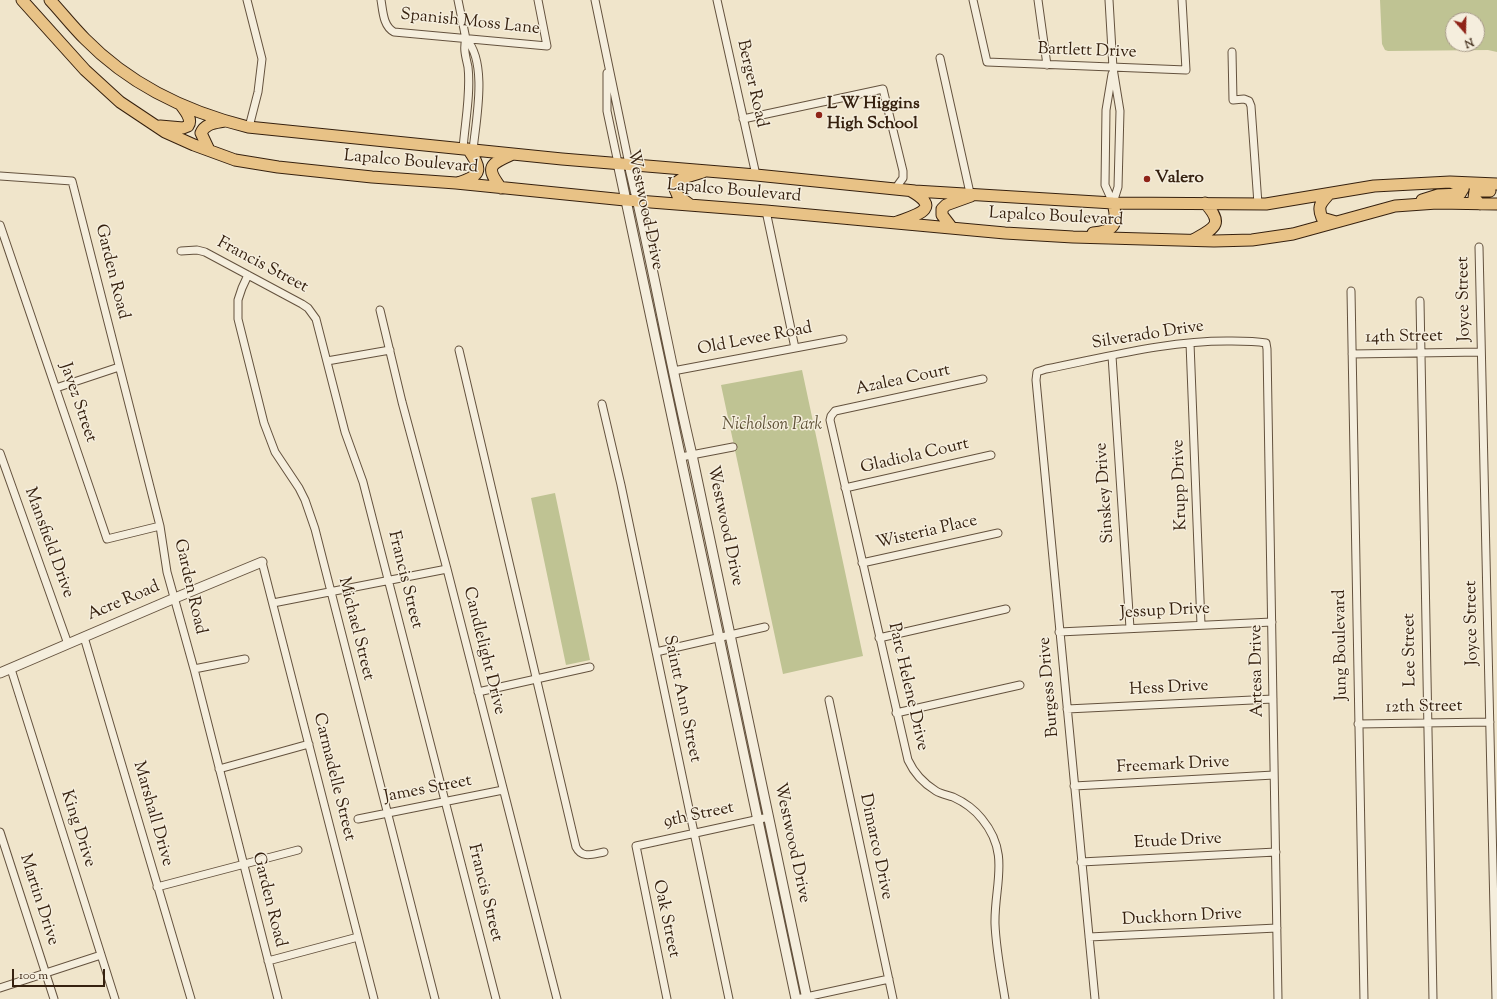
<!DOCTYPE html>
<style>
body{margin:0}
#map{position:relative;width:1497px;height:999px;overflow:hidden;background:#f0e5cb;font-family:"Sorts Mill Goudy",serif}
canvas{display:block}
.north{position:absolute;left:1445px;top:12px;width:40px;height:40px;box-sizing:border-box;background:#f5eedd;border:1px solid #a99c8b;border-radius:50%;rotate:160deg;font-size:11px;font-weight:700;line-height:16px;text-align:center;color:#36210f}
.north::after{content:'';display:block;margin:auto;width:14px;height:18px;background:#8f2418;clip-path:polygon(50% 0,100% 100%,50% 72%,0 100%)}
.scale{position:absolute;left:12px;top:969px;width:93px;height:18px;box-sizing:border-box;border:2px solid #36210f;border-top:0;padding-left:5px;font-size:12px;line-height:14px;white-space:nowrap;color:#36210f;-webkit-text-stroke:3px #f5eedd;paint-order:stroke}
</style>
<div id="map">
<canvas width="1497" height="999"></canvas>
<div class="north">N</div>
<div class="scale">100 m</div>
</div>
<script>
const ctx = document.querySelector('canvas').getContext('2d');
ctx.lineJoin = 'round';
function fill(path, color) { ctx.fillStyle = color; ctx.fill(path, 'evenodd'); }
function strokePath(path, color, width, dash) { ctx.strokeStyle = color; ctx.lineWidth = width; ctx.lineCap = dash ? 'butt' : 'round'; ctx.setLineDash(dash || []); ctx.stroke(path); }
function label(font, color, halo, rows, align = 'center') {
  ctx.font = font + ' "Sorts Mill Goudy",serif'; ctx.lineWidth = 3; ctx.setLineDash([]); ctx.textBaseline = 'middle'; ctx.strokeStyle = halo; ctx.fillStyle = color; for (const [text, x, y, turn = 0] of rows) {
    ctx.save(); ctx.translate(x, y); ctx.rotate((+turn || 0) * Math.PI / 180); ctx.textAlign = isNaN(turn) ? turn : align; if (halo) ctx.strokeText(text, 0, 0); ctx.fillText(text, 0, 0); ctx.restore();
  }
}
fill(new Path2D(`
 M1380,0H1497V52L1488,50L1388,51L1385,50L1382,44ZM1453,20H1477V44H1453Z
 M802,370L863,656L783,674L721,385Z
 M555,493L590,660L566,665L531,498Z`), '#bfc393');
const minor = new Path2D(`
 M247,0L262,59L258,92L249,127
 M381,0C383,11 383,26 394,32L547,46L538,0
 M458,0L466,39
 M595,0L629,164
 M717,0L756,175
 M973,0L987,62L1186,70L1182,0
 M1038,0L1047,65
 M1109,0L1113,68L1120,111L1118,187L1113,203
 M466,39C488,62 476,120 473,150
 M1232,52L1233,100L1244,99L1249,101L1251,106L1258,204
 M940,58L970,193
 M607,73V111L618,163
 M1112,74L1106,110L1105,185L1113,203
 M743,119L883,89L903,171V178L895,189
 M463,149C465,122 471,93 468,67C466,57 463,49 466,39
 M0,176L72,181L160,526L167,572L194,669L278,999
 M766,211L795,348
 M0,225L107,539L160,526
 M1479,247L1496,999
 M181,251L197,250L205,252L302,304L308,308L316,319L345,432L363,482L496,999
 M248,275L242,288L238,300V319L264,423L275,452L299,488L305,500L315,529L435,999
 M1351,291L1364,999
 M1420,301L1433,999
 M380,310L402,402L447,569L557,999
 M1190,343L1201,625
 M459,350L576,847C582,859 593,854 604,852
 M1352,354L1481,352
 M1112,356L1130,628
 M327,361L390,350
 M673,371L843,339
 M983,379L835,411L831,416L830,420L908,760C914,773 923,783 936,791C941,794 947,795 953,797C964,802 975,810 982,819C1011,854 994,885 995,924C996,949 1001,974 1005,999
 M56,388L119,367
 M602,404L621,485L729,999
 M0,453L68,644
 M681,457L733,447
 M845,488L991,455
 M262,562L374,999
 M862,563L998,533
 M273,603L447,569
 M1059,632L1272,622
 M84,637L191,999
 M879,638L1006,609
 M656,652L765,627
 M11,669L115,999
 M194,669L245,659
 M478,692L590,667
 M829,700L893,999
 M1067,709L1273,699
 M896,713L1020,685
 M1358,724L1490,722
 M219,769L309,744
 M1074,786L1274,775
 M358,819L503,790
 M0,832L54,999
 M1081,862L1276,852
 M157,887L298,850
 M1089,937L1277,928
 M268,961L358,937
 M0,988L101,955
 M667,999L636,846L769,817
 M797,999L889,979
 M1095,999L1036,380L1037,372L1046,369C1107,357 1170,340 1232,341C1243,341 1255,341 1266,343L1267,349L1278,999`);
const tertiary = new Path2D(`
 M618,163L796,999
 M629,164C652,260 669,358 692,455L807,999
 M0,673L175,598L262,562`);
const primary = new Path2D(`
 M22,0L85,70L120,102L165,132L194,145L235,160L278,167L372,177L456,183L625,200L766,211L1005,233L1073,237L1214,241L1252,240L1293,234L1395,206L1437,203L1497,204
 M50,0C62,13 73,27 85,39C129,84 187,112 248,127L562,159L756,175L915,191L1113,203L1266,204L1374,186L1450,182L1497,184
 M160,126L183,128L188,126C193,119 185,111 181,105
 M209,150L201,133C205,123 216,123 225,121
 M458,183C483,175 482,169 468,149
 M501,188C484,166 491,164 513,154
 M1329,194C1321,203 1317,206 1322,218L1336,222
 M1422,200L1438,195L1460,194L1463,189L1461,186L1453,183
 M689,204L678,196L675,189L677,182L683,178L703,172
 M1480,204L1474,198L1475,191H1490
 M897,222C916,215 943,209 911,191
 M952,228L942,215V209L946,205L971,196
 M1093,233C1116,231 1118,223 1113,203
 M1193,240C1214,228 1225,225 1205,203`);
strokePath(minor, '#64523e', 9);
strokePath(tertiary, '#64523e', 11);
strokePath(primary, '#36210f', 13);
strokePath(minor, '#f5eedd', 7);
strokePath(tertiary, '#f5eedd', 9);
strokePath(primary, '#e8c286', 11);
for (const [x, y, r, color] of [
 [819,115,4,"#8f2418"],
 [1147,179,4,"#8f2418"]
]) { const dot = new Path2D(); dot.arc(x, y, r, 0, 2 * Math.PI); ctx.fillStyle = color; ctx.fill(dot); strokePath(dot, '#f5eedd', 1.5); }
label('17px', '#36210f', '#f5eedd', [
 ["Spanish Moss Lane",470,23,6],
 ["Bartlett Drive",1087,52,2],
 ["Berger Road",751,84,77],
 ["Lapalco Boulevard",411,163,5],
 ["Lapalco Boulevard",734,192,5],
 ["Westwood Drive",644,210,78],
 ["Lapalco Boulevard",1056,218,3],
 ["Francis Street",262,266,28],
 ["Garden Road",111,272,76],
 ["Joyce Street",1465,299,-91],
 ["Silverado Drive",1148,336,-9],
 ["14th Street",1404,338,-1],
 ["Old Levee Road",755,340,-11],
 ["Azalea Court",903,381,-12],
 ["Javez Street",77,403,71],
 ["Gladiola Court",915,457,-13],
 ["Krupp Drive",1181,485,-92],
 ["Sinskey Drive",1106,493,-94],
 ["Westwood Drive",724,526,78],
 ["Wisteria Place",927,533,-13],
 ["Mansfield Drive",48,543,70],
 ["Francis Street",404,580,76],
 ["Garden Road",189,587,77],
 ["Acre Road",124,602,-23],
 ["Jessup Drive",1165,612,-3],
 ["Joyce Street",1473,623,-91],
 ["Michael Street",355,629,76],
 ["Jung Boulevard",1342,645,-91],
 ["Lee Street",1411,650,-91],
 ["Candlelight Drive",483,651,76],
 ["Artesa Drive",1258,671,-91],
 ["Parc Helene Drive",907,687,77],
 ["Burgess Drive",1050,687,-95],
 ["Hess Drive",1169,689,-3],
 ["Saintt Ann Street",681,699,78],
 ["12th Street",1424,708,-1],
 ["Freemark Drive",1173,766,-3],
 ["Carmadelle Street",333,777,76],
 ["James Street",428,790,-11],
 ["Marshall Drive",152,814,74],
 ["9th Street",699,816,-12],
 ["King Drive",77,829,72],
 ["Etude Drive",1178,842,-3],
 ["Westwood Drive",791,843,78],
 ["Dimarco Drive",875,847,78],
 ["Francis Street",484,893,76],
 ["Martin Drive",38,900,72],
 ["Garden Road",268,900,76],
 ["Duckhorn Drive",1182,918,-3],
 ["Oak Street",665,919,78]
]);
label('bold 17px', '#36210f', '#f5eedd', [
 ["L W Higgins",827,105],
 ["High School",827,125],
 ["Valero",1155,179]
], 'left');
label('italic 17px', '#5f5237', '#f5eedd', [
 ["Nicholson Park",772,426]
]);
</script>
